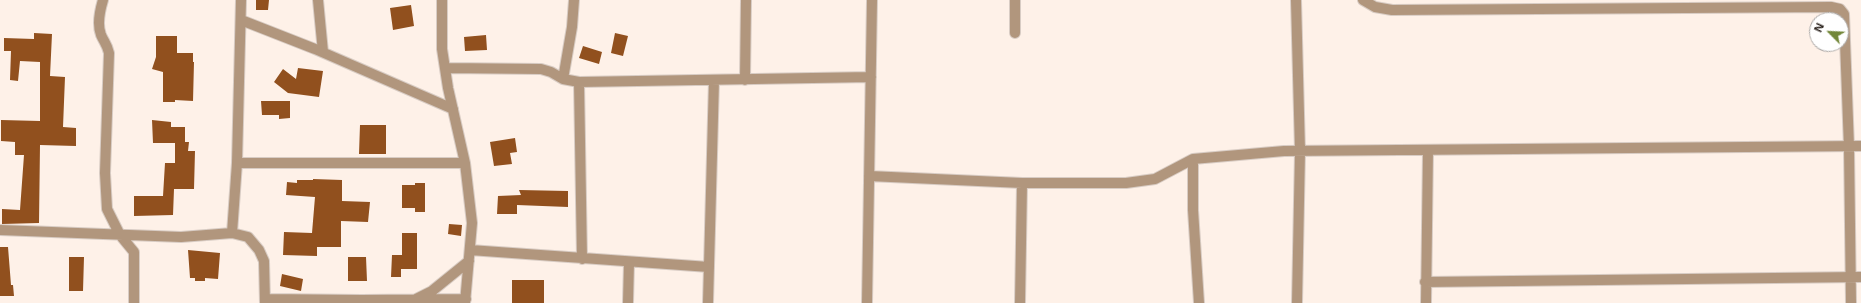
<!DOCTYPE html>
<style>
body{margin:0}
#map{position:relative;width:1861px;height:303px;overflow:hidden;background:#fef1e8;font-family:"Open Sans",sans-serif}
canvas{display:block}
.north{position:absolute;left:1809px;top:12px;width:40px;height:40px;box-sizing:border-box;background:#fff;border:1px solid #aaa7a5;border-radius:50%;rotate:294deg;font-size:11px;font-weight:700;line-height:16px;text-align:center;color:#2b231e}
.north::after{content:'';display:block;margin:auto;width:14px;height:18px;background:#728637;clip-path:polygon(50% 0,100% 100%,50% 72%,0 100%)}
</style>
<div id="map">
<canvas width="1861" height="303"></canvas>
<div class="north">N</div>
</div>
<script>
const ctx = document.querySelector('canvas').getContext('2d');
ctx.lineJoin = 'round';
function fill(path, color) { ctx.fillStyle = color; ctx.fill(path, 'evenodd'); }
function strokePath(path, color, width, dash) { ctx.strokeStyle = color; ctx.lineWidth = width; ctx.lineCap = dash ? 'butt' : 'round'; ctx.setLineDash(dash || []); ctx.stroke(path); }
fill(new Path2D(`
 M256,0H269L268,10H256Z
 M411,5L414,26L393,30L390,8Z
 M34,33L52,34L50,76L65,77L63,127L76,128V146L40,145L39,223L2,224V209L20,210L24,155H15V142L1,141V120L40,121V62L20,61L18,81L10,80L11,51H4V38L34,39Z
 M615,33L628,36L623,56L611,53Z
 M486,35L487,50L465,51L464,37Z
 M156,36H177V53H193V62H194L193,101L175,100V102H163V72L152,69L156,57Z
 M583,46L602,52L599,64L579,58Z
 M298,68L323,71L319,97L288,93L274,82L283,69L296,79Z
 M261,101H290V118L279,119V115H262Z
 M152,120L171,122V127H185V142H189L188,151H195L194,189H174L173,215L134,216V196H163L165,163H175V143H153Z
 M360,125H386V154H359Z
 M515,138L517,152L510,153L512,164L494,166L490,142Z
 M313,179L342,180V201L370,202L368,222L341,221V247H317V256L283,255L284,232L312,233L315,197L286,195L287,182L297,183V180H313Z
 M415,183H425V212H415V208H402V185H415Z
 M519,190L568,191V207L517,205V214H497L498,196L521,195Z
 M449,224L462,225L461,236L448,234Z
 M402,233H417V269H401V277H391L392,255H402Z
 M0,247H8L11,285H13L14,296H0Z
 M188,250L220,253L218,279L205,278V281H195V278H190Z
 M69,257H84L83,291H69Z
 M348,257H366L367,281H348Z
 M282,274L303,279L301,291L280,286Z
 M512,280H544V303H512Z`), '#91501e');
const minor = new Path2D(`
 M103,0C100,10 97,25 101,35C104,42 107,44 109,53L105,173L107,209L120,235L134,252V303
 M318,0L323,52
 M442,0V49L448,88L465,163L472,223L465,303
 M1296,0L1300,151L1297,303
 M1363,0L1375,7L1392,10L1831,7L1840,9L1844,14L1849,147L1851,303
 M241,20L315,49L453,109
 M1015,33V0
 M445,68L541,69L551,72L563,79L579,82L871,77
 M563,79L572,27L574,0
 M745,80L746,0
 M579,82L582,259
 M1193,159V210L1199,303
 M237,163H465
 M869,176L1022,183H1126L1155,179L1193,159L1284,151L1861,146
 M0,230L181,237L232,233L248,237L259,250L264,261L265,303
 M232,233L237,163L241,0
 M470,250L709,267
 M1425,282L1861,277
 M265,299L362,300L466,299
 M416,299L432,291L469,261
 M628,303L629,262
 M708,303L714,80
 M867,303L872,0
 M1020,303L1022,183
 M1426,303L1428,150`);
strokePath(minor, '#d8ccc4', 12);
strokePath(minor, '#b1967d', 10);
</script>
